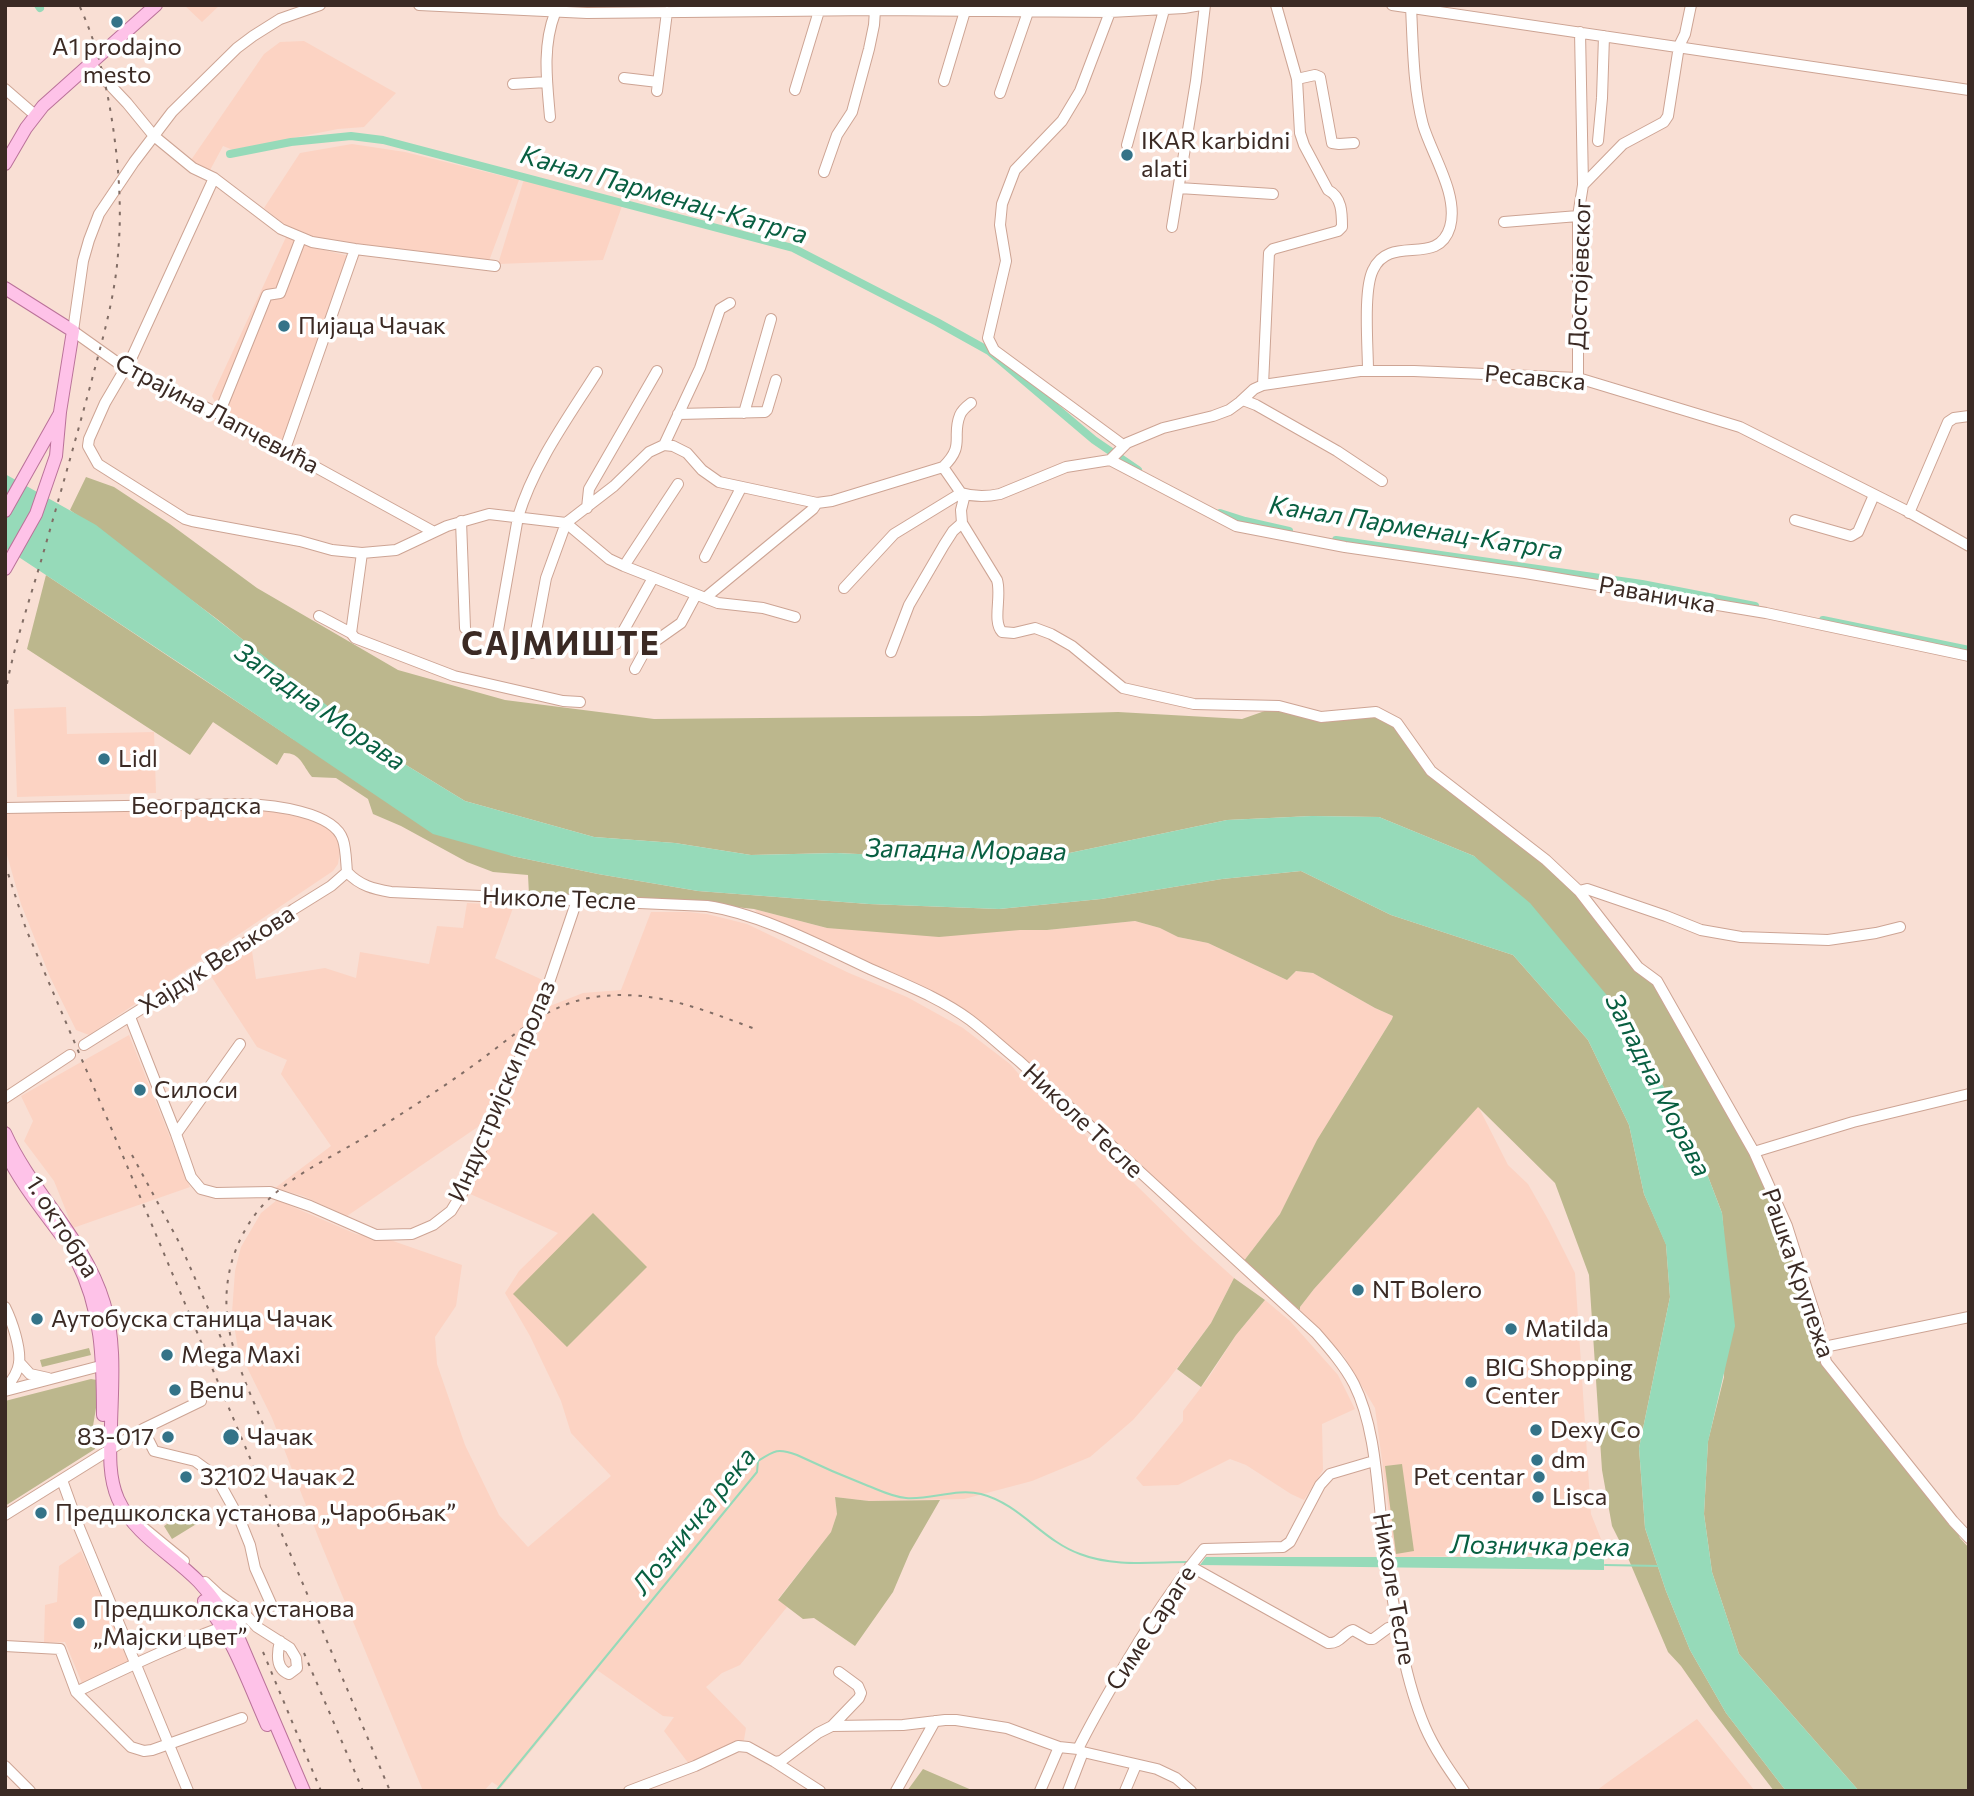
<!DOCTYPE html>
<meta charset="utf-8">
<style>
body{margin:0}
#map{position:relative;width:1974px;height:1796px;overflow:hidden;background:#f9dfd4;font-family:Commissioner,sans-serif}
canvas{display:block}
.frame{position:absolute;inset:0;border:7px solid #3b2a24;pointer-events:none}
</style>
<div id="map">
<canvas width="1974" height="1796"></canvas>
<div class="frame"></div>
</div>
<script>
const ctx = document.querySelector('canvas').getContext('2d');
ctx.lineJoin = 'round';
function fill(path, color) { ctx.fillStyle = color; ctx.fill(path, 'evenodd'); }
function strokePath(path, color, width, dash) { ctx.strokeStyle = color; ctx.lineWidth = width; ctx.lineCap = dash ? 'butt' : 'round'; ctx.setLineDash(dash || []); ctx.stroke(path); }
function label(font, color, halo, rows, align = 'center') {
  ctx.font = font + ' Commissioner,sans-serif'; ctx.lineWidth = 7; ctx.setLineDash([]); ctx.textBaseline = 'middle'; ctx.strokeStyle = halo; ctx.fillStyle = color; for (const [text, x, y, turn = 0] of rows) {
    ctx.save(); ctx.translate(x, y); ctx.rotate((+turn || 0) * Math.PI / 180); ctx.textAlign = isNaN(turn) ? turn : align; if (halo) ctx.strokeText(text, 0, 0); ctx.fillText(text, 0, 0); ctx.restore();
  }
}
fill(new Path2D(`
 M184,5H220L202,22Z
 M304,41L396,93L364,127L338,129L233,150L223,146L209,172L191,160L264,54L280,42Z
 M352,144L405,152L519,180L489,261L308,239L285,225L264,208L300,153Z
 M524,179L622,206L603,260L498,264Z
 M287,235L311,247L349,256L282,441L218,408L212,396Z
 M66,707L67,734L154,732L156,793L17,797L14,709Z
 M187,810L271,811L309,819L321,824L333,833L338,841L340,851L338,864L333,871L89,1035L76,1030L50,977L21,904L7,855L5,814Z
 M467,903L514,905L495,958L547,982L488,1120L347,1216L303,1196L275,1188L331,1146L281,1074L287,1060L257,1047L209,973L251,944L256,979L325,968L356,978L360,952L429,964L437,926L463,928Z
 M754,909L827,928L1047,930L1135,921L1160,928L1178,937L1208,943L1287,980L1296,971L1313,973L1375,1008L1393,1016L1392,1019L1344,1096L1280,1214L1243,1262L968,1014L762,918Z
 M651,912H688L707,914L747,924L849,973L907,997L963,1028L1010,1064L1025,1081L1080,1130L1194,1242L1234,1278L1211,1323L1168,1380L1133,1420L1090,1457L1032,1481L964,1499L869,1501L835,1497L837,1514L831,1532L778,1599L787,1607L740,1665L722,1673L706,1687L746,1728L744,1740L689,1764L664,1731L674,1717L663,1716L597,1670L501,1788L492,1782L484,1791H423L319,1539L272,1418L238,1349L232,1313L235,1271L241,1247L261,1213L277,1200L356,1234L393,1241L462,1265L456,1306L435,1337L437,1364L465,1445L499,1515L528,1547L611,1476L571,1433L561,1401L530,1336L505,1293L519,1271L558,1233L468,1193L550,1006L583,993L621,990Z
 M129,1035L190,1187L73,1228L54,1181L24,1141L33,1121L21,1096Z
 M1478,1106L1508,1165L1528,1184L1549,1221L1575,1273L1591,1514L1607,1554L1395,1557L1375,1408L1344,1356L1300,1310V1307L1314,1289Z
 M1265,1300L1290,1321L1338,1375L1355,1409L1322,1424L1323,1470L1304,1500L1291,1494L1246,1465L1230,1459L1178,1485L1143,1486L1136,1478L1183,1421V1411L1209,1377L1236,1335Z
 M81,1551L130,1661L82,1683L65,1642L44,1643L45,1605L57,1602L59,1566Z
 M1697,1719L1755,1791H1596L1608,1782Z`), '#fcd3c3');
fill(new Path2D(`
 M86,477L114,487L170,524L257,588L398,670L505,700L654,719L980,716L1118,712L1242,719L1279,706L1321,717L1376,712L1397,723L1431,771L1546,860L1657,981L1754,1152L1787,1226L1827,1362L1953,1521L1960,1538L1969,1548V1791H1859L1739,1654L1712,1572L1704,1514L1708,1441L1724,1377L1726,1261L1722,1213L1701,1158L1630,1023L1474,856L1379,817L1312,816L1227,820L1055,856L924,857L836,853L751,855L675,843L594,837L465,801L393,757L298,684L217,619L70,510Z
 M46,575L293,739L512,856L598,874L698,891L869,904L999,909L1101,899L1222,879L1301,871L1391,915L1513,955L1588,1040L1629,1125L1644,1194L1666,1244L1670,1297L1639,1448L1645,1528L1666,1591L1690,1650L1726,1713L1786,1791H1774L1711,1709L1681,1666L1668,1652L1628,1558L1612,1526L1602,1470L1589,1275L1555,1183L1478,1107L1314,1289L1300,1307V1310L1271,1288L1243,1262L1280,1214L1317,1140L1392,1019L1393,1016L1375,1008L1313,973L1296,971L1287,980L1208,943L1178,937L1160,928L1135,921L1047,930H1020L939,937L827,928L754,909L671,900L529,895L528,875L493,872L467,862L401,826L373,814L368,799L336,778L312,777C302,765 301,753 284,753L277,765L213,722L190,755L27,649Z
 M593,1213L647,1267L567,1347L513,1294Z
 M1234,1278L1265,1300L1236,1335L1201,1387L1177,1369L1211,1323Z
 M89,1348L91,1355L42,1367L40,1360Z
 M91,1379L97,1380L99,1390L93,1426L95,1449L5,1506V1401Z
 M1402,1464L1414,1551L1396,1554L1385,1466Z
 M835,1497L869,1501L940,1500L910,1552L893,1592L855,1646L814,1618L803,1619L778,1600L831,1532L837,1514Z
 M189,1509L198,1523L172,1539L164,1526Z
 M923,1769L974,1791H907Z`), '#bcb78d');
fill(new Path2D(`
 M5,474L96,525L393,757L465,801L594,837L675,843L751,855L836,853L924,857L1055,856L1227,820L1312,816L1379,817L1474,856L1530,903L1630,1023L1701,1158L1722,1213L1735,1326L1708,1442L1704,1514L1712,1572L1739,1654L1859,1791H1786L1726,1713L1690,1650L1666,1591L1645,1528L1639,1448L1670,1297L1666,1245L1644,1194L1629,1125L1588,1040L1513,955L1391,915L1301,871L1222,879L1101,899L999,909L869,904L698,891L598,874L512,856L433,834L193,672L5,548Z
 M1206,1557H1604V1570L1200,1565Z`), '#96dab9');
strokePath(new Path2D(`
 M1605,1565L1659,1566
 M496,1791L757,1472L758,1461C775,1450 778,1448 797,1455C820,1466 843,1476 866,1485C879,1490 892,1497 906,1498C931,1500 956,1488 981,1494C1020,1504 1043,1541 1080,1554C1113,1567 1152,1562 1187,1562`), '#96dab9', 2);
strokePath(new Path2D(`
 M38,5L40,8
 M230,154L291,142L351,136L383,140L793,248L937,322L989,351L1094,440L1138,470
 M1220,513L1245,521L1289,531
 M1336,540L1642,584L1755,606
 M1823,620L1969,650`), '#96dab9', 8);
const minor = new Path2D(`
 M320,5L280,19L253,36L237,48L172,112L134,162L99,214L89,240L83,261L73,331L125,368L219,414L434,532
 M419,5L587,13L875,10L1110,12L1184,8L1201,5
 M1392,5L1969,90
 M1110,12L1080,91L1062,121L1015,170L1002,204L1000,225L1006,261L988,338L994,350L1123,445
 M1580,32L1583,185
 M91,65L127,103L154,136L193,168L214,178L281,229L312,242L355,249L495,266
 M624,78L658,82
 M1297,79L1315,75L1320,77L1332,143L1339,144L1354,143
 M944,81L965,11
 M513,84L547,82
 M5,89L35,115
 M795,90L819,11
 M657,91L667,12
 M1000,93L1028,12
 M550,117C547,82 542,47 555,13
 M1598,141L1602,98L1604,36
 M1127,145L1164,10
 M824,172L837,135L852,112L869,49L874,25L875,10
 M214,178L132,357L105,403L89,439L88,446L98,464L185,519L192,521L300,541L332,550L362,553L396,550L447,526L489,514L566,523L614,486L649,452L664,445L673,446L687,453L702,470L719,482L817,503L832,501L943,467L961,493C974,497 986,497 1000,494L1066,467L1110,460L1127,443L1163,428L1213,416L1229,410L1240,402L1254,389L1263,385L1360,371H1414L1578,378L1740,427L1905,510L1969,546
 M1179,188L1273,194
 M1504,222L1578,216
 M1172,227L1196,81L1205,5
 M1368,371C1368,347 1363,290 1373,270C1390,233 1438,268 1450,227C1459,195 1432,155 1423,125C1413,87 1413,46 1411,7
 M1578,378V216L1583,185L1623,144L1664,122L1668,116L1679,46L1685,34L1691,5
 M1263,385L1269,253L1273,249L1338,231L1342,227C1342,213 1342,197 1328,190L1304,145L1300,133L1297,79L1276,5
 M1243,400L1256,405L1337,451L1382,481
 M744,413L771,319
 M219,414L267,295L280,293L301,238
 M678,414L765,412L767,410L776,380
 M664,445L700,368L720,309L730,303
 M285,449L355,249
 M1110,460L1236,526L1345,547L1525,573L1766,613L1969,656
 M943,467C966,445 951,437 960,415C962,410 967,406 971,403
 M965,494L961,510L962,523L997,580C1002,596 992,621 1002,632L1014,633L1035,628L1051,634L1072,646L1123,688L1194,704L1279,706L1321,717L1376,712L1397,723L1431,771L1546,860L1579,891L1638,967L1657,981L1754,1152L1787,1226L1818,1324L1826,1362L1953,1521L1969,1538
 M587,508L589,489L657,371
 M1909,513L1948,422L1954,418L1969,416
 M1795,520L1851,536L1858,532L1874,495
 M461,521L465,628
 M705,557L741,488
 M624,566L678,484
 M844,588L894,534L961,493
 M705,598L813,509L817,503
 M319,616L351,633L355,638L454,676L563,701L580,702
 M351,633L362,553
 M496,642L518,517C534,464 568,418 597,372
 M616,644L653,578
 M891,652L909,605L944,545L953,531L962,523
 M532,653L546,578L566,523L609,559L624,566L718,603L763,608L795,617
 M635,669L647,647L681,623L696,595
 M5,808L245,804C270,805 334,811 343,840C346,849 346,862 347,872
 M347,872C360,886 374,889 391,892L707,906C760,914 817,944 866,967C901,983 939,997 970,1020C987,1033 1003,1048 1019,1061L1316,1333C1330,1349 1344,1365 1354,1384C1378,1432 1377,1499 1385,1551C1394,1607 1403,1676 1425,1727C1435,1750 1450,1771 1464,1791
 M1579,891L1587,889L1666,916L1701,930L1741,937L1828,940L1876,933L1900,927
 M130,1017L176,1134L191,1177L201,1189L216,1193L270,1192L310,1206L376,1235L412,1234L433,1225L451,1211L464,1190L537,1018L577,900
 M84,1045L241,946L294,909L331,886L347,872
 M5,1098L70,1055
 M176,1134L240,1044
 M1754,1152L1853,1122L1969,1094
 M5,1307C12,1321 21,1348 19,1363C18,1373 11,1382 5,1389
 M1824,1347L1969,1317
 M19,1362L30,1374L48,1378
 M5,1391L108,1364
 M143,1429L154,1451L195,1461L206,1469L219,1482L240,1520L250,1545L255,1568L272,1606
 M62,1480L79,1527L188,1791
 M5,1515L143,1429L201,1401
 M145,1529L184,1561
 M1190,1566L1328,1643C1340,1644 1343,1633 1353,1630L1369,1639H1373L1388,1628L1399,1625
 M205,1582L219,1595L242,1611L257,1627L290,1648L296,1658L297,1668L289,1674C275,1669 277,1653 280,1641
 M5,1646L60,1649L76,1692L131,1747L144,1751L152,1750L242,1718
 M76,1692C132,1665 189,1638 247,1618
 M832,1726L859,1698L861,1693L858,1686L839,1672
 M1078,1749L1083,1752L1157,1769L1176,1778L1191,1791
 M775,1762L820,1791
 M5,1766L30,1791
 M629,1791L695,1766L738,1746L748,1747L775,1762L781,1761L818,1733L832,1726L903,1725L945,1720H956L1007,1728L1059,1747L1078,1749C1090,1725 1103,1702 1117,1678C1143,1633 1171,1589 1204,1549L1283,1547L1290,1542L1320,1485L1330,1474L1374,1461
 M896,1791L935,1721
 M1040,1791L1059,1747
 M1068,1791L1083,1752
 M1125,1791L1136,1765`);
const major = new Path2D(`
 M5,164L26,128L43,106L156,5
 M5,288L73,331L60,412L56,456L36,514L5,569
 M5,511L59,415
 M5,1133C32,1193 85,1239 104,1303C116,1342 112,1385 111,1425C110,1450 108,1476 118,1499C135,1536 172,1554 199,1582C215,1599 228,1619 239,1639L304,1791
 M5,1151C19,1181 41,1208 61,1235
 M76,1259C102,1310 103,1359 103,1415
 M204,1601C233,1638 248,1682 267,1725`);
strokePath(minor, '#cda494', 12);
strokePath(major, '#ba7299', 14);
strokePath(minor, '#fff', 10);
strokePath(major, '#fec2e8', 12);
strokePath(new Path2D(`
 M5,694C13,649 28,605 41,561C58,502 75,442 91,383C102,341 115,297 118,254C122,211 119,169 113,127C107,86 97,43 79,5
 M5,864L26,929L112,1130L390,1791
 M132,1155L180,1244L225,1347
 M263,1424C240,1369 215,1321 232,1261C238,1241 249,1220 263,1205C294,1172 336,1156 373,1132C406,1111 439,1090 471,1067C508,1041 541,1007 589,998C651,987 701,1009 758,1030
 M263,1652L321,1791
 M304,1653L363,1791`), '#826d65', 2, [3.5, 7]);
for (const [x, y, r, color] of [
 [117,22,7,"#347388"],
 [1127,155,7,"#347388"],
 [284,326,7,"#347388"],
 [104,759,7,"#347388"],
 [140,1090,7,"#347388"],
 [1358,1290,7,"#347388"],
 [37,1319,7,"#347388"],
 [1511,1329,7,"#347388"],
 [167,1355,7,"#347388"],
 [1471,1382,7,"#347388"],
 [175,1390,7,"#347388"],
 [1536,1430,7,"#347388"],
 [168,1437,7,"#347388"],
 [231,1437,9,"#347388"],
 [1537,1460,7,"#347388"],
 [186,1477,7,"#347388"],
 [1539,1477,7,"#347388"],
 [1538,1497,7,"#347388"],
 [41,1513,7,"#347388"],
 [79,1623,7,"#347388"]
]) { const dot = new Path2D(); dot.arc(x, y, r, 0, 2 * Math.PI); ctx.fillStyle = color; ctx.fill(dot); strokePath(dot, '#fff', 2.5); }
label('24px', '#3b2a24', '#fff', [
 ["A1 prodajno",117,47,"center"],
 ["mesto",117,75,"center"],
 ["IKAR karbidni",1141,141],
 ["alati",1141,169],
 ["Пијаца Чачак",298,326],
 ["Lidl",118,759],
 ["Силоси",154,1090],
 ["NT Bolero",1372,1290],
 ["Аутобуска станица Чачак",51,1319],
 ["Matilda",1525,1329],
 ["Mega Maxi",181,1355],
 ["BIG Shopping",1485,1368],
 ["Center",1485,1396],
 ["Benu",189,1390],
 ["Dexy Co",1550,1430],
 ["83-017",154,1437,"right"],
 ["Чачак",247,1437],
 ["dm",1551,1460],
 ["32102 Чачак 2",200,1477],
 ["Pet centar",1525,1477,"right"],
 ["Lisca",1552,1497],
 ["Предшколска установа „Чаробњак”",55,1513],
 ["Предшколска установа",93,1609],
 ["„Мајски цвет”",93,1637]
], 'left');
label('24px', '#3b2a24', '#fff', [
 ["Достојевског",1580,274,-88],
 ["Ресавска",1535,378,5],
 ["Страјина Лапчевића",217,414,28],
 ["Раваничка",1657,595,10],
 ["Београдска",196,806],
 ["Николе Тесле",559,899,2],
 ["Хајдук Вељкова",217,960,-33],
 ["Индустријски пролаз",502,1091,-67],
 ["Николе Тесле",1083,1121,43],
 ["1. октобра",62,1227,58],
 ["Рашка Крупежа",1798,1273,71],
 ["Николе Тесле",1394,1589,80],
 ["Симе Сараге",1151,1628,-57]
]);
label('italic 26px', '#085f41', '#fff', [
 ["Канал Парменац-Катрга",664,195,16],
 ["Канал Парменац-Катрга",1416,528,9],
 ["Западна Морава",320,707,35],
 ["Западна Морава",966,850,1],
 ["Западна Морава",1658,1085,63],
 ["Лозничка река",694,1521,-51],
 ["Лозничка река",1540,1546,1]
]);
ctx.letterSpacing = '2px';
label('bold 32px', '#3b2a24', '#fff', [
 ["САЈМИШТЕ",561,644]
]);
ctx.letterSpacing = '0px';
</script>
